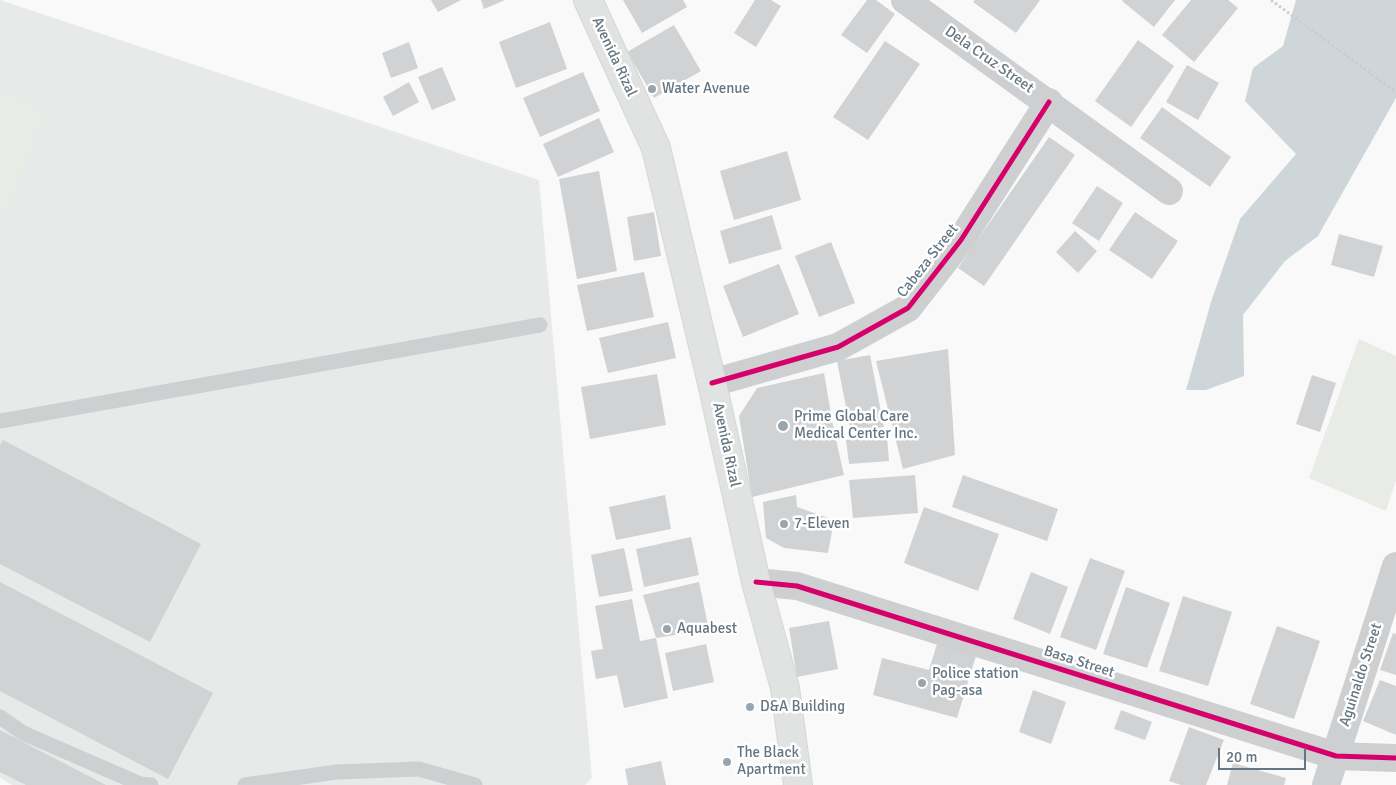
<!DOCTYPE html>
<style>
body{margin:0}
#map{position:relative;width:1396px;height:785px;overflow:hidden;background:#f9f9f9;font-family:Signika,sans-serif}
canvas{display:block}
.scale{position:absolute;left:1218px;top:748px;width:88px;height:22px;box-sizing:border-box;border:2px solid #657683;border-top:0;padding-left:6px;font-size:15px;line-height:18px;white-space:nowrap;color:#657683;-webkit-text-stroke:4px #fff;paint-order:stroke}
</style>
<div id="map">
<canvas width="1396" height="785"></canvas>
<div class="scale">20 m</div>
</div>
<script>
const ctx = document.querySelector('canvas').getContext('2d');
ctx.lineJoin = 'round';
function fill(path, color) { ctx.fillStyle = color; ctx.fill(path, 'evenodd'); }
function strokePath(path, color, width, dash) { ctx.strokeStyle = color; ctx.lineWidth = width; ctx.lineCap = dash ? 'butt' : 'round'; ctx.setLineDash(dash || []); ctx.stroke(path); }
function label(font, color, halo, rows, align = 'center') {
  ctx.font = font + ' Signika,sans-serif'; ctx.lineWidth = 5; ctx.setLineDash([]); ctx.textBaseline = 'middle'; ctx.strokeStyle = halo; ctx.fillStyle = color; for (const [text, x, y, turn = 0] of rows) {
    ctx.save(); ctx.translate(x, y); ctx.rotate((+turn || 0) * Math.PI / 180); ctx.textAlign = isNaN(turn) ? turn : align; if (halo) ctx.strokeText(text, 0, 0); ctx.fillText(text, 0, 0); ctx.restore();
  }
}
fill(new Path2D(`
 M0,0L539,180L592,778L585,785H12L0,778Z`), '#e8e9e9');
fill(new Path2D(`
 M0,90L48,110L0,227Z
 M1359,339L1396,356V480L1386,511L1309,478Z`), '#e8ebe6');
fill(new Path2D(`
 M1296,0H1396V98L1318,236L1285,261L1243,315L1244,376L1206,390H1186L1211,302L1240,219L1296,154L1245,101L1253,68L1283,46Z`), '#ced6d9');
fill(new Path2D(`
 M431,0H461L438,12Z
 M481,0H505L484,9Z
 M623,0H683L687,7L642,33Z
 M755,0H771L781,6L756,47L734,33Z
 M867,0H876L895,14L867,53L841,35Z
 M975,0H1040L1016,33L973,2Z
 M1123,0H1175L1154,27L1122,1Z
 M1191,0H1228L1238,8L1194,62L1162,35Z
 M550,22L567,69L516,88L499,42Z
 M674,25L701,71L654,98L627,52Z
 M1138,40L1174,66L1131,127L1095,101Z
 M885,41L920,64L868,140L833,117Z
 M409,42L418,68L391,78L382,53Z
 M1187,65L1219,83L1198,120L1166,102Z
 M442,67L456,100L432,110L418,77Z
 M583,72L600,111L540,137L523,98Z
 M409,82L419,102L393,116L383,97Z
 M1162,107L1231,157L1210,187L1140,138Z
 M599,118L614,152L558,177L543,144Z
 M1049,137L1075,155L984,286L958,268Z
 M787,151L801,200L734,220L720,171Z
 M599,171L617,271L577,279L559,179Z
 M1097,186L1123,203L1099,241L1072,223Z
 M654,212L661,256L634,261L627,217Z
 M1135,212L1178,241L1152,279L1109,250Z
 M772,215L782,249L729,264L720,231Z
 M1075,231L1097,251L1078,273L1056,252Z
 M1339,234L1383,246L1374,277L1331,265Z
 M831,242L855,303L819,317L795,256Z
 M779,264L799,314L743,337L723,286Z
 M644,272L654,317L587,331L577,285Z
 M668,322L676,358L608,373L599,338Z
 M948,349L955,455L903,469L876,361Z
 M870,355L884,427L851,433L837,361Z
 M824,373L833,426L844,475L752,497L739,416L757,388Z
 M657,374L666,425L590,439L581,387Z
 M1312,375L1336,383L1320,432L1296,424Z
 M887,437L889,461L849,464L846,440Z
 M3,440L201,544L150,642L0,564V445Z
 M915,475L918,513L853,518L849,480Z
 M963,475L1058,509L1047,541L952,507Z
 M665,495L671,529L616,540L609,507Z
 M796,495L797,507L834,520L828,553L784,548L766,538L763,502Z
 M924,507L999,534L978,591L904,563Z
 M691,537L699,575L644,587L636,549Z
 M624,548L633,591L599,597L591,555Z
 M1090,558L1125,571L1096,650L1060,637Z
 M1031,572L1068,587L1050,634L1013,619Z
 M0,582L213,693L168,779L0,691Z
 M699,582L709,630L656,638L668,698L624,708L617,675L596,679L591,651L603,649L595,606L632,599L640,641L656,638L643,595Z
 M1126,587L1170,603L1147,668L1103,654Z
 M1183,596L1232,612L1208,686L1159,671Z
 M829,621L838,669L797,677L789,628Z
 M1277,626L1320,641L1294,719L1250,704Z
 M1393,633L1396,634V675L1380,670Z
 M706,644L714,682L673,691L665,653Z
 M937,644L976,656L957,718L873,695L882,658L929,670Z
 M1380,680L1396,686V735L1363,721Z
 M1033,690L1066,702L1051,744L1019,732Z
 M1121,710L1152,722L1145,740L1114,729Z
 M1189,727L1224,740L1206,785H1181L1169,781Z
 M0,730L106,785H26L0,772Z
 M661,761L666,785H628L625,769Z
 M1233,763L1286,778L1284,785H1227Z`), '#d0d2d3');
const secondary = new Path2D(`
 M588,0L656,148L712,383L756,582L785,688L798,785`);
strokePath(secondary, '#d5d6d7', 30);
strokePath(new Path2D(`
 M1271,0L1396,92`), '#cbcccd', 3, [2.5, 2.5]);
strokePath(new Path2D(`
 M0,421L540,325
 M0,717L23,733L140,784L151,785
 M245,785L337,772L419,769L475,785`), '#cecfd0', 15);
strokePath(new Path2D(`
 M905,0L1169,191
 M712,383L838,347L908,308L961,240L1049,102
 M756,582L797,586L1336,756L1396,758
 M1326,785L1396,566`), '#cecfd0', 28);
strokePath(secondary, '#e1e2e2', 28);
strokePath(new Path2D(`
 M712,383L838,347L908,308L961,240L1049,102
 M756,582L797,586L1336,756L1396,758`), '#d6006c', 5);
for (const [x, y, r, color] of [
 [652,89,5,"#99a4ac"],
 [783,426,6,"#99a4ac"],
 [784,524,5,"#99a4ac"],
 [667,629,5,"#99a4ac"],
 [922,683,5,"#99a4ac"],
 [750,707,5,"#99a4ac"],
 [727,762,5,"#99a4ac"]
]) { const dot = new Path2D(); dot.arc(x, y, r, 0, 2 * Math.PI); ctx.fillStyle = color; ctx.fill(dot); strokePath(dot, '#fff', 2); }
label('15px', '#657683', '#fff', [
 ["Avenida Rizal",614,57,65],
 ["Dela Cruz Street",989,60,35],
 ["Cabeza Street",928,261,-52],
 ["Avenida Rizal",726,445,78],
 ["Basa Street",1079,662,18],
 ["Aguinaldo Street",1361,675,-72]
]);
label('15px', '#657683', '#fff', [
 ["Water Avenue",662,89],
 ["Prime Global Care",794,417],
 ["Medical Center Inc.",794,434],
 ["7-Eleven",794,524],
 ["Aquabest",677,629],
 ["Police station",932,674],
 ["Pag-asa",932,691],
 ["D&A Building",760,707],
 ["The Black",737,753],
 ["Apartment",737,770]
], 'left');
</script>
